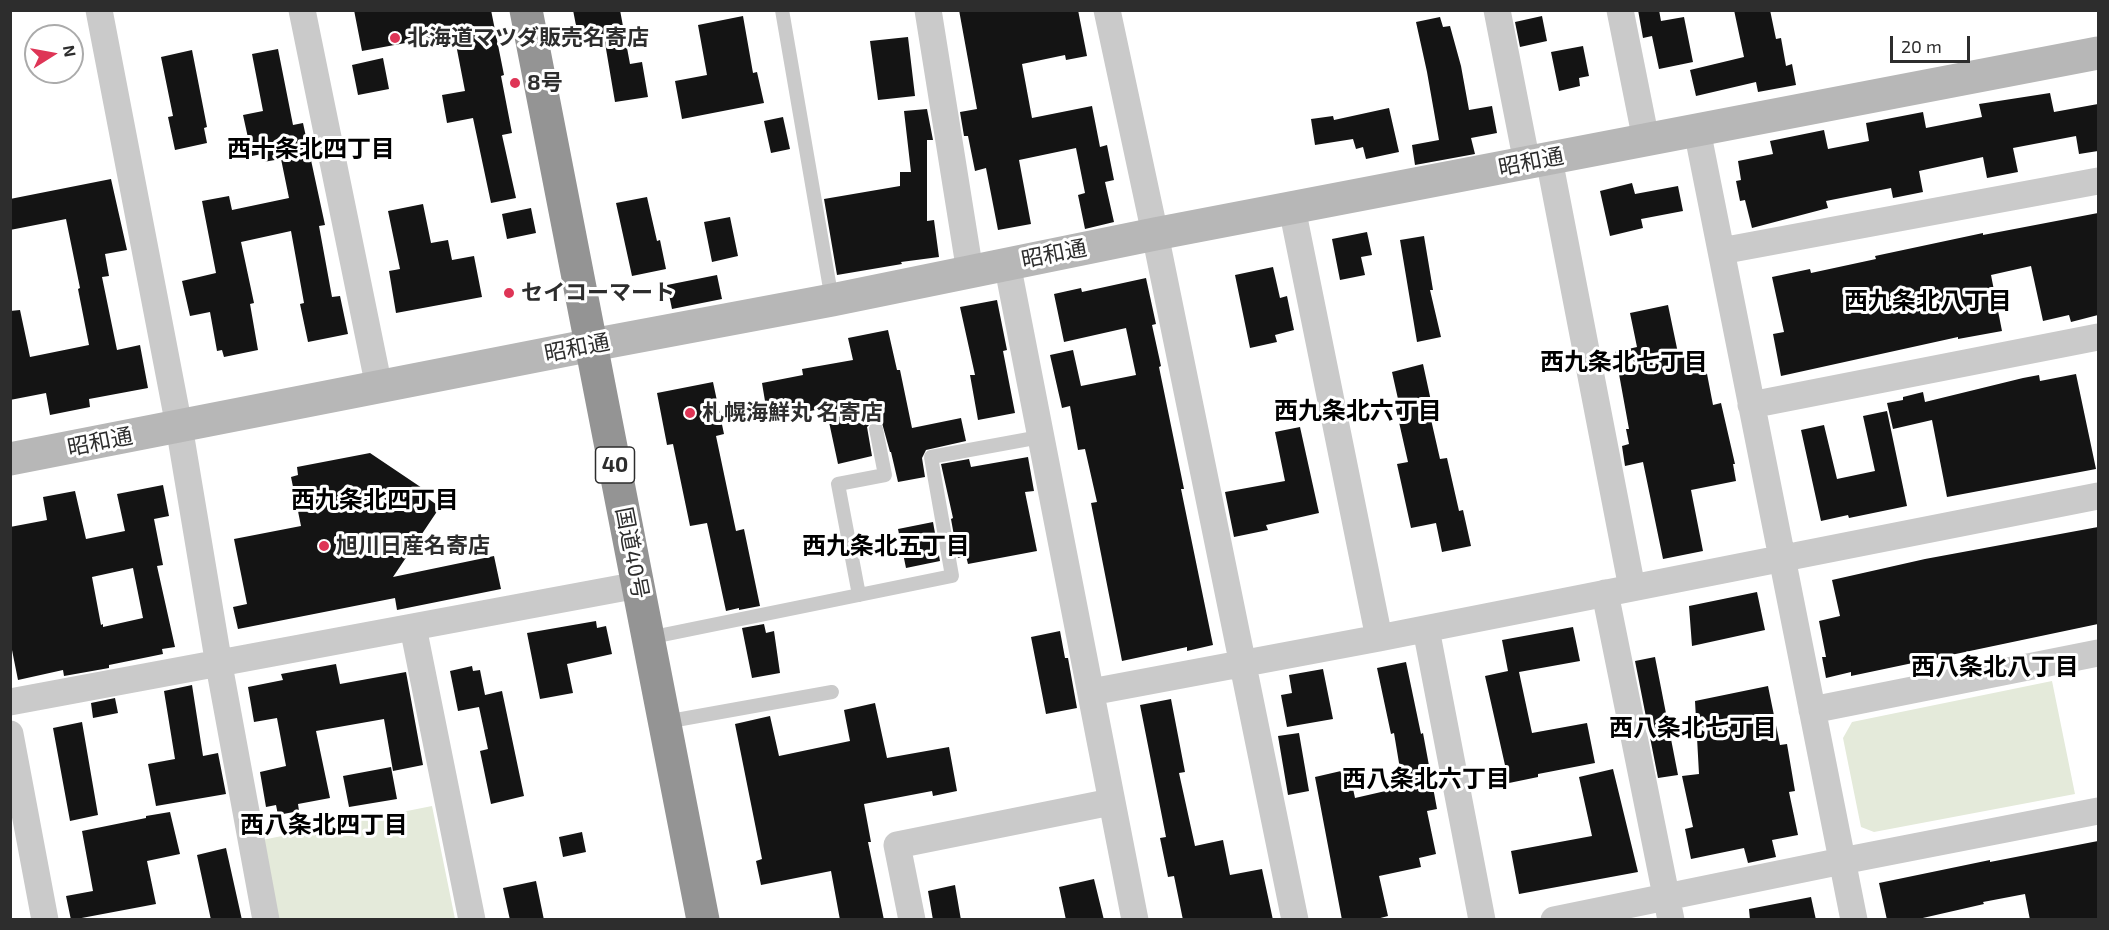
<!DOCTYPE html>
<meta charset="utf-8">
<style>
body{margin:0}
#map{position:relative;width:2109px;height:930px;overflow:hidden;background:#fff;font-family:"Exo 2",sans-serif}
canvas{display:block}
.frame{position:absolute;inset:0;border:12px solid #2d2d2d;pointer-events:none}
.north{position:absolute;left:24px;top:24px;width:60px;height:60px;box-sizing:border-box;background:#fff;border:2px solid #ababab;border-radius:50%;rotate:79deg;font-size:16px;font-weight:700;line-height:24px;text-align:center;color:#2d2d2d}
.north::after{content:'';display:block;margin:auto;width:21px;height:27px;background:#de3556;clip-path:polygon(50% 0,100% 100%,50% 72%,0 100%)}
.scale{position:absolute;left:1890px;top:36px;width:80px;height:27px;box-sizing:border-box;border:3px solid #2d2d2d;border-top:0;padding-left:8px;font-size:18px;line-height:21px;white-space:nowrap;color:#2d2d2d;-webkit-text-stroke:4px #fff;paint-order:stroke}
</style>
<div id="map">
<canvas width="2109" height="930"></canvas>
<div class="frame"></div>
<div class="north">N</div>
<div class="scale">20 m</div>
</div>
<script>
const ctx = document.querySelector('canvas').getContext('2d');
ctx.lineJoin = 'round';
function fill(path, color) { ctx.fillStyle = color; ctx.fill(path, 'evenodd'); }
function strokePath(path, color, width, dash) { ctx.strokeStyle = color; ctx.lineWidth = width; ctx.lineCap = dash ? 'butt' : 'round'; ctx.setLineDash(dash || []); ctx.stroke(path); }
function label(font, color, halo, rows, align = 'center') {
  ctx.font = font + ' "Exo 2","Noto Sans JP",sans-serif'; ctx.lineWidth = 6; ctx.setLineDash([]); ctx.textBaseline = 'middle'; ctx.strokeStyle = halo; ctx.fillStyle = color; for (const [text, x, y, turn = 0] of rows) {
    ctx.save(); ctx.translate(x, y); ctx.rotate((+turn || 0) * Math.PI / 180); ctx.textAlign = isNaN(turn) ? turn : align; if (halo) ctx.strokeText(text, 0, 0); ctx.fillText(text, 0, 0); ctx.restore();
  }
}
fill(new Path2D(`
 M2052,681L2075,794L1874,832L1861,827L1843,738L1852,722Z
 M432,806L455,919H278L262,840Z`), '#e4eada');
fill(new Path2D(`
 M354,10H491L504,75L501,76L512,133L502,135L516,198L491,203L473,118L447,123L442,95L465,91L454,34L362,51Z
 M573,10H620L630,64L642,62L648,97L615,102L604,37L579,41Z
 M959,10H1078L1087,56L1066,60L1065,55L1022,64L1032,118L1092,106L1100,147L1107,145L1114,180L1105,182L1114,222L1085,229L1078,195L1085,193L1076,148L1019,160L1031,224L998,230L986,168L975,171L968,136H964L960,112L977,109Z
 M1638,10H1659L1661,21L1684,17L1693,62L1659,69L1652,36L1643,38Z
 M1734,10H1770L1776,39L1781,38L1786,66L1792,64L1796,85L1758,92L1756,82L1696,96L1690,70L1744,57Z
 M743,16L753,73L757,72L764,103L682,119L675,81L707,75L698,25Z
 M1542,16L1547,41L1520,47L1515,22Z
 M1440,17L1443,27L1450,26L1461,66L1469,110L1492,106L1497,133L1471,138L1475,154L1415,165L1412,145L1439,140L1427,72L1416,22Z
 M908,37L915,96L878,100L870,41Z
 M1583,46L1589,76L1579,78L1580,86L1559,91L1551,52Z
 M278,49L293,125L303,123L325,225L319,226L332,297L340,296L348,334L308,342L300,304L304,303L291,231L241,242L254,303L250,304L258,350L224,357L222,350L217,351L210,312L190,316L182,281L216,273L202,201L229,196L232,210L289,198L281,159L263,162L262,154L252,156L243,115L263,111L252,54Z
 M192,50L207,127L204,128L207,143L175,150L168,117L173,116L161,57Z
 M383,58L389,89L358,95L352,65Z
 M2050,93L2054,112L2098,104V151L2079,154L2076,136L2013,148L2018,172L1987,178L1983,157L1919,171L1923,192L1893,198L1891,188L1826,201L1828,208L1752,228L1745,200L1740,201L1736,181L1741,180L1738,161L1773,154L1770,141L1824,130L1828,149L1869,141L1866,123L1923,112L1926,128L1982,117L1979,104Z
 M1389,108L1399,152L1366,159L1363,147L1356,149L1353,139L1315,145L1311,119L1333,116L1334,120Z
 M927,109L933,140H927V221L934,220L939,257L901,262L902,264L837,275L824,199L900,186V172H911L904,111Z
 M783,117L790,149L771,153L764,121Z
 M111,179L127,250L105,254L109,276L102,277L117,350L140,345L148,388L89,399L90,407L50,415L46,393L10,400V311L20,310L30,357L89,345L78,289L80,288L66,219L10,230V199Z
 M1632,183L1635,194L1678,186L1683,211L1641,219L1643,228L1610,236L1600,191Z
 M647,197L657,241L660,240L666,269L632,276L616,203Z
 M423,204L431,243L448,240L452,260L474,256L482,297L396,313L389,271L400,269L388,211Z
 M531,208L536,233L507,239L502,214Z
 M2098,213V315L2071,322L2069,315L2043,321L2031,266L1991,275L2002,331L1958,339V337L1781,376L1773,334L1784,332L1772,277L1810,269L1811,273L1876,259L1875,256L1983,233V235Z
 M730,217L738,256L712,262L704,222Z
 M1367,232L1372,255L1361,257L1365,275L1340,280L1332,239Z
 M1424,236L1433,290H1430L1441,337L1417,342L1400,240Z
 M1273,267L1280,298L1287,296L1294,330L1275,335L1277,342L1250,348L1235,275Z
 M717,275L722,299L672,309L667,285Z
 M1146,278L1156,324L1152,325L1161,366L1159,367L1184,489H1181L1213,645L1187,651V647L1122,661L1091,503L1097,502L1085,449L1078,450L1070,406L1062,408L1050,355L1073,350L1081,386L1136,375L1126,328L1064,342L1054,294L1081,288L1082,292Z
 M997,300L1007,350L1003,351L1015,413L978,420L970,375H975L960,307Z
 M1668,305L1679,358L1703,353L1713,405L1721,403L1735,464H1733L1736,481L1691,490L1703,551L1663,559L1643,462L1625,466L1622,446L1629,444L1626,429H1629L1615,352L1637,347L1630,313Z
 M888,330L897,370H900L912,428L961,418L966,441L926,450L922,458L925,477L898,482L891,452H890L882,423L874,420L867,427L872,456L838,464L826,408L768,419L762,383L803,375L802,369L853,360L848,338Z
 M1423,364L1431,401L1427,402L1440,459L1447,458L1459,511L1463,510L1471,546L1442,552L1436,523L1411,528L1397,464L1408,462L1396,409L1400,408L1392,372Z
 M2076,374L2096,469L1947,497L1932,420L1893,429L1887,403L1903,400V397L1923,392L1925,402L2023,378L2039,375L2040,381Z
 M713,382L724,434L716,436L736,531L744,529L760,606L739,610V608L726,611L707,523L690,526L673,444L667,445L657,393Z
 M1887,411L1907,506L1849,518L1848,515L1821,521L1801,430L1824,425L1837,479L1875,471L1863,416Z
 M1300,427L1319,513L1266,525L1268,530L1234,537L1225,492L1285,481L1275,432Z
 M370,453L425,490L423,495L440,507L393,577L494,556L501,589L397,610L395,598L238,629L233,607L247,604L234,539L301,526L291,477L298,475L297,467Z
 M1028,457L1034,491L1025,492L1037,551L968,564L966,556L958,558L951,519L953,518L941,464L969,459L971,467Z
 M163,485L169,516L154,519L163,565L157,566L175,647L162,649L163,654L109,665V668L64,676L63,670L18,680L10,640V527L47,520L43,497L75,491L86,539L125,531L117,494ZM133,568L143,618L103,627V624L101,625L92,577Z
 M933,522L940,561L906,568L898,529Z
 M2098,527V624L1851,676V672L1826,678L1822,657H1826L1819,621L1840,616L1832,580L1925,559Z
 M1757,592L1765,630L1692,646L1689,606Z
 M596,621L597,628L606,626L612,654L567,664L573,693L540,699L527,633Z
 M764,624L766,633L774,631L780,673L752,678L742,628Z
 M1573,627L1580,661L1519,672L1532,733L1587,723L1595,763L1538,774V777L1509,783L1485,676L1508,671L1502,640Z
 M1060,631L1065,658H1068L1077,708L1046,714L1031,637Z
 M1655,657L1678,775L1658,778L1635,661Z
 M1406,662L1421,734L1423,733L1437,809L1427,811L1436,854L1419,858L1421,867L1379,876L1388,916L1373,920H1342L1315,777L1341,771L1343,786L1352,784L1355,798L1403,787L1394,733L1391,734L1377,668Z
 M336,664L340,684L406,672L423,765L393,771L384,719L316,731L330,798L298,804L299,811L278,815L276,805L266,807L260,772L286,766L277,718L254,722L248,687L283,680L281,674Z
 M472,666L473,671L480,670L485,695L502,691L524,796L491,804L480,751L488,749L479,707L458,711L450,671Z
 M1323,669L1333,719L1287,727L1281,695L1292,693L1289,675Z
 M192,685L203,756L218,753L226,794L156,806L148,764L175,759L164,691Z
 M1768,686L1780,745L1787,744L1795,791L1789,792L1798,835L1772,840L1776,857L1748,863L1744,848L1691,859L1685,829L1693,827L1682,776L1699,774L1695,701Z
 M115,698L118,713L93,718L91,703Z
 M1171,699L1185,772L1179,773L1195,846L1223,840L1230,875L1262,869L1273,920H1183L1174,876L1168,877L1160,838L1166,837L1140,705Z
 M875,703L887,758L949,747L957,791L933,796L932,791L864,804L871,842H868L884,920H840L831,871L761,885L756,861L762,859L735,724L770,716L779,756L850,741L844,710Z
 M82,722L98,815L70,821L53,728Z
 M1299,733L1309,791L1288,795L1278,736Z
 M391,767L397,799L349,807L343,776Z
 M1613,769L1638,872L1519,894L1511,851L1592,836L1579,777Z
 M170,812L180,854L147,861L156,904L71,920L66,896L93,891L82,831L146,818V816Z
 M582,832L586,852L563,857L559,837Z
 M2098,841V920H2030L2025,894L1983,902L1984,904L1914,920H1887L1879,883L1990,860V862Z
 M226,848L242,920H211L197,855Z
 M1094,879L1104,920H1066L1059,887Z
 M536,881L544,920H510L503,888Z
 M955,885L961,920H933L928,891Z
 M1811,897L1816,920H1750L1749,909Z`), '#141414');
strokePath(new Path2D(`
 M782,10L832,300
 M859,595L838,484L885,475L876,429
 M648,638L952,576L931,457L1040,437
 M665,722L832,692`), '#cacaca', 14);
strokePath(new Path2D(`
 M99,10L179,426L219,665L266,920
 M302,10L379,387
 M928,10L970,272
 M1107,10L1155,234L1295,920
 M1497,10L1527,163
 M1620,10L1646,140
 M1697,130L1854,920
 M1549,159L1632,588
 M1292,208L1379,638
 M1721,251L2098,181
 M1007,263L1135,920
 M1751,405L2098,337
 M1605,593L1671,920
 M413,627L472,920
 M1426,629L1482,920
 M1091,692L1379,638L2098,496
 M10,702L638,585
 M1812,710L2098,653
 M10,734L45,920
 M912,920L897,845L1111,802
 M1554,920L1842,861L2098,811`), '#cacaca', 27);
strokePath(new Path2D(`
 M10,459L592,345L832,300L1155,234L2098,53`), '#b7b7b7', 33);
strokePath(new Path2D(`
 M526,10L703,920`), '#949494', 33);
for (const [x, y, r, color] of [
 [395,38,6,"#de3556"],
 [515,83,6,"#de3556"],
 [509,293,6,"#de3556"],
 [690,413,6,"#de3556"],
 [324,546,6,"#de3556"]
]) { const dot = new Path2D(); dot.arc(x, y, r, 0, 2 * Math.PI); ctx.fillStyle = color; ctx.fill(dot); strokePath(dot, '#fff', 2); }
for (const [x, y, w] of [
 [615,465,39]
]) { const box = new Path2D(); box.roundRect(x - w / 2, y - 18, w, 36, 4.5); ctx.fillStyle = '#fff'; ctx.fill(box); strokePath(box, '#2d2d2d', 1.5); }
label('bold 21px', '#2d2d2d', null, [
 ["40",615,465]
]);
label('bold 22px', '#2d2d2d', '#fff', [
 ["北海道マツダ販売名寄店",407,38],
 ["8号",527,83],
 ["セイコーマート",521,293],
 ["札幌海鮮丸 名寄店",702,413],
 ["旭川日産名寄店",336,546]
], 'left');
label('22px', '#2d2d2d', '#fff', [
 ["昭和通",1531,162,-11],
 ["昭和通",1054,254,-11],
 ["昭和通",577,348,-11],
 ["昭和通",100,442,-11],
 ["国道40号",632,553,79]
]);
label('bold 24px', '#000', '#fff', [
 ["西十条北四丁目",311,149],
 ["西九条北八丁目",1928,301],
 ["西九条北七丁目",1624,362],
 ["西九条北六丁目",1358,411],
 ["西九条北四丁目",375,500],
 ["西九条北五丁目",886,546],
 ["西八条北八丁目",1995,667],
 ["西八条北七丁目",1693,728],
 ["西八条北六丁目",1426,779],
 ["西八条北四丁目",324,825]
]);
</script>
